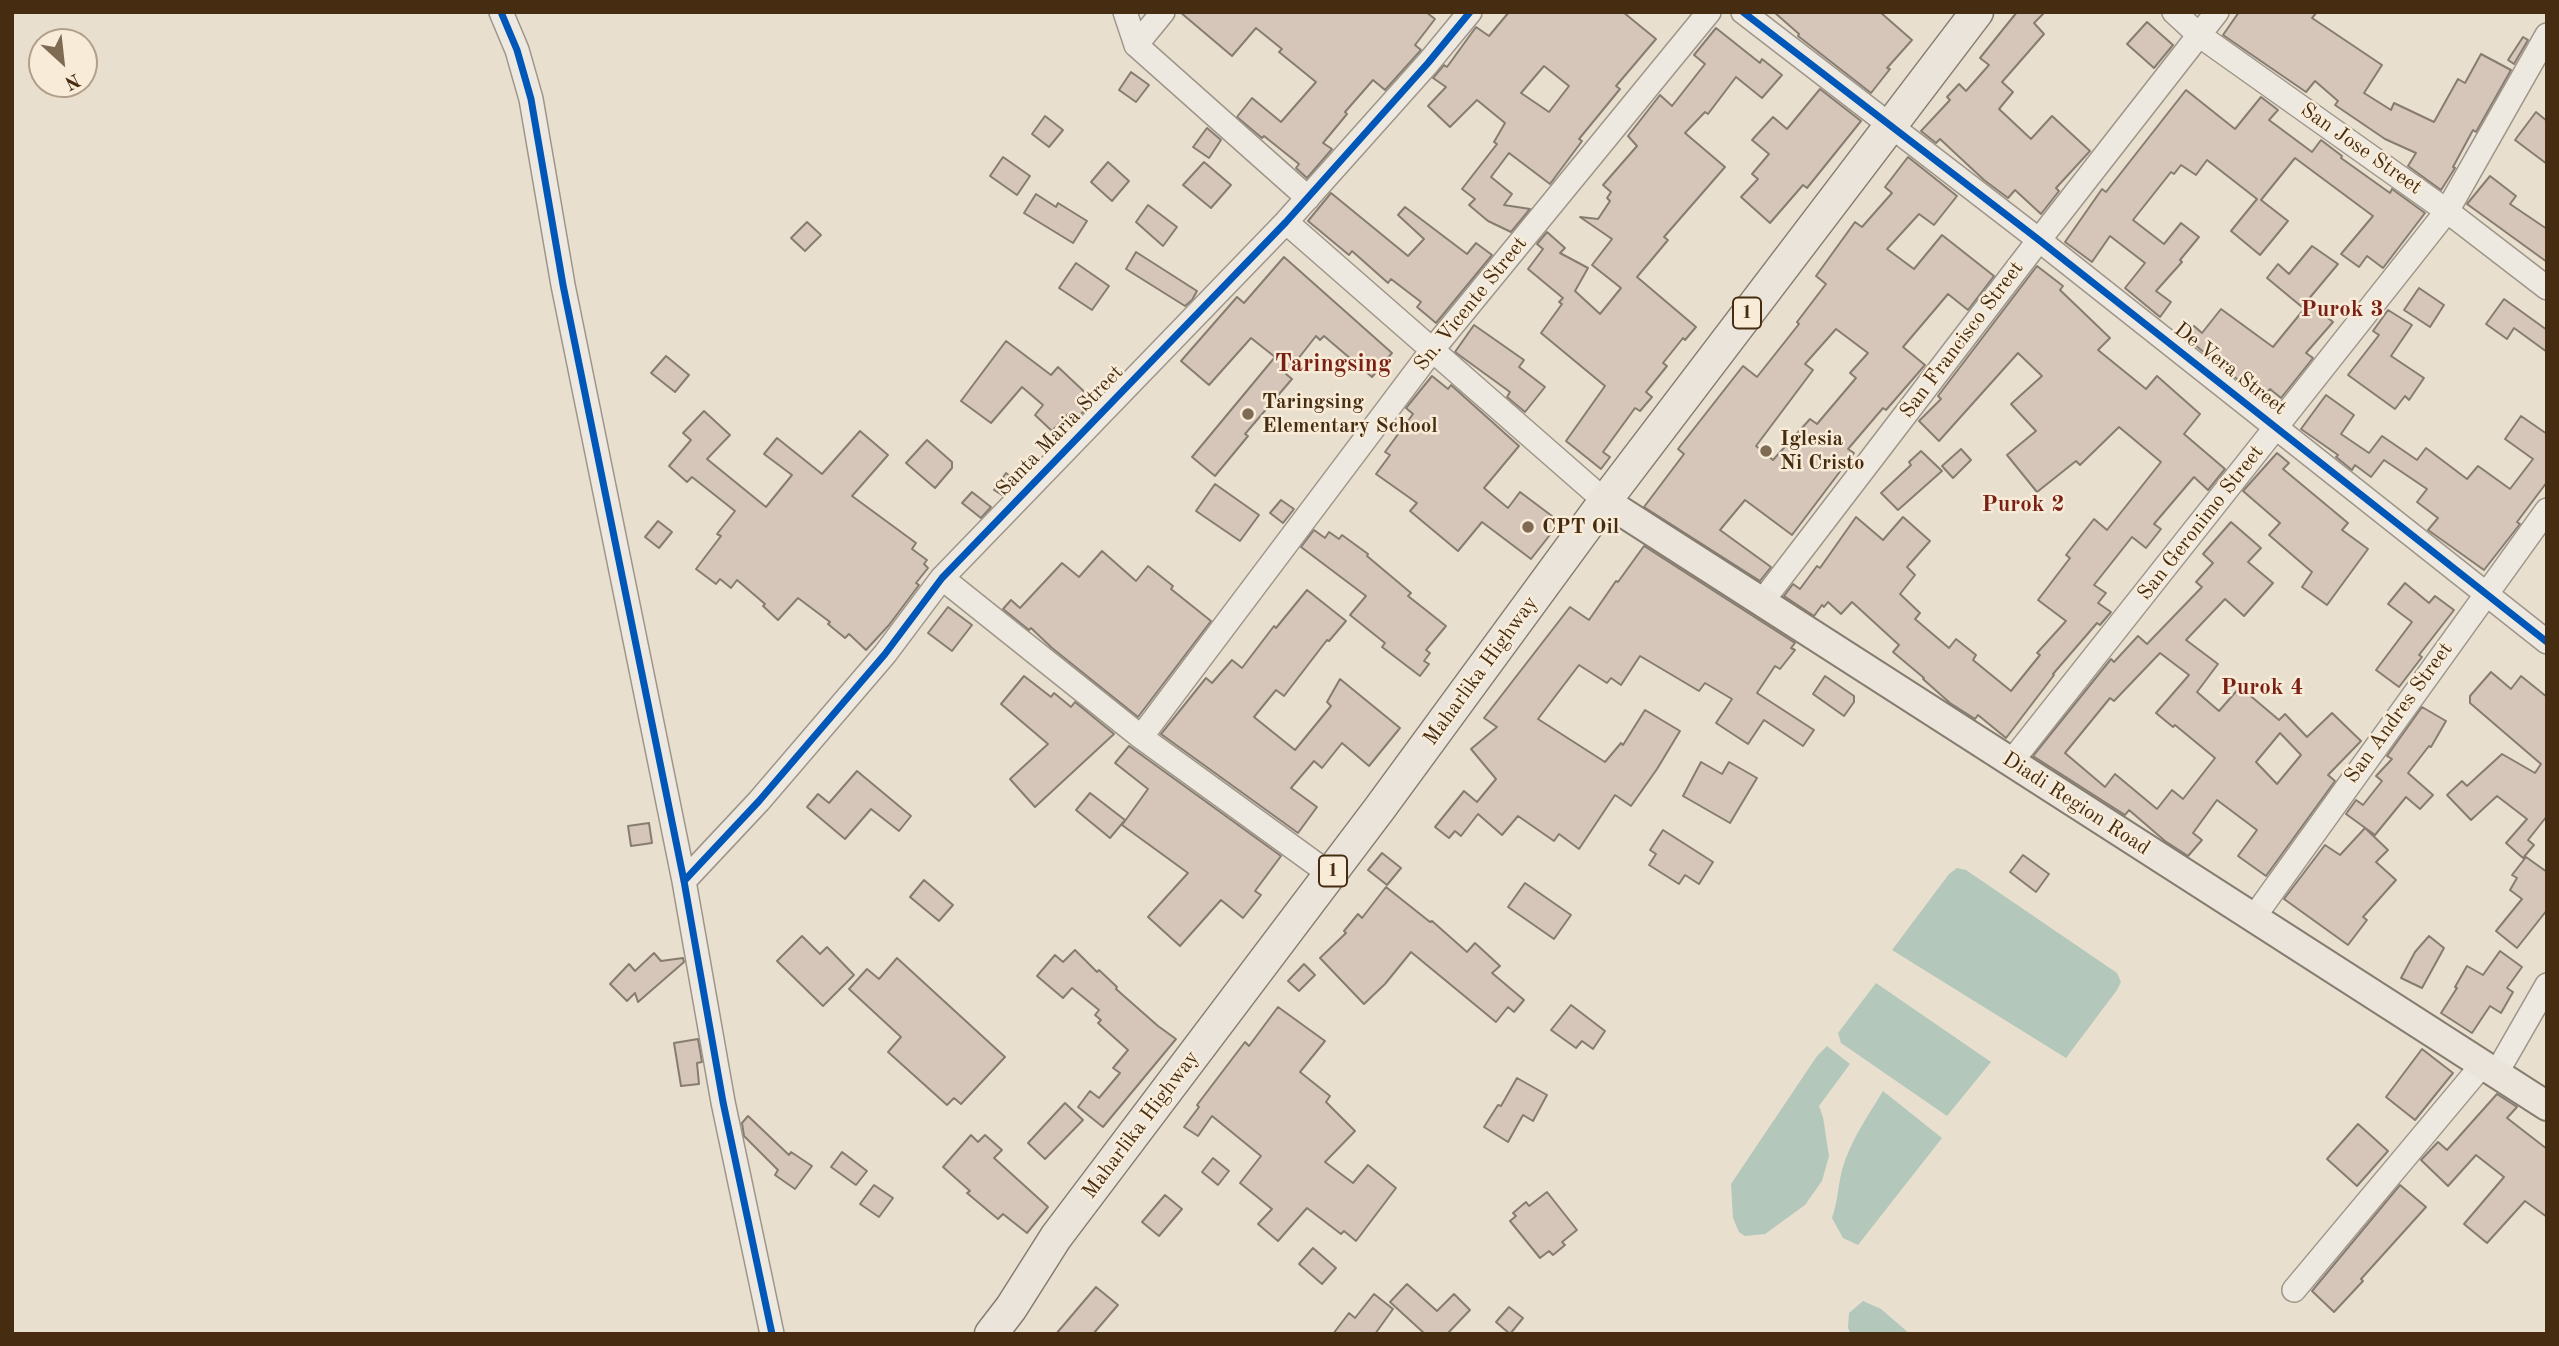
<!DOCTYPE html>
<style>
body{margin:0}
#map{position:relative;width:2559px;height:1346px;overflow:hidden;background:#e9dfcf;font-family:"Old Standard TT",serif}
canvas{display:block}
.frame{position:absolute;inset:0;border:14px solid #462c11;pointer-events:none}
.north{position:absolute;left:28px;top:28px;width:70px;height:70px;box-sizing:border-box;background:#f8ecd9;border:2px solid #b19f89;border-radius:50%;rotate:153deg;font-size:19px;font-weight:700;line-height:28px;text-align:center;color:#462c11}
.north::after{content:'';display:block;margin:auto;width:24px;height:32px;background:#7f6b54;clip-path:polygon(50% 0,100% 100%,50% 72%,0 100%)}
</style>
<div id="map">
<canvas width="2559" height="1346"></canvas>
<div class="frame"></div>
<div class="north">N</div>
</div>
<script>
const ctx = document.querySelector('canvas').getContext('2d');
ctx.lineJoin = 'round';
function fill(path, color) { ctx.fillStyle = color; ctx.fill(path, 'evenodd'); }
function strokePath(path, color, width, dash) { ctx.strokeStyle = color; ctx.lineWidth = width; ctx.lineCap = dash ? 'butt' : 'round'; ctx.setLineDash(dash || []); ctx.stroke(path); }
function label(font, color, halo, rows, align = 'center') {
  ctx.font = font + ' "Old Standard TT",serif'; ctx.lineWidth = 5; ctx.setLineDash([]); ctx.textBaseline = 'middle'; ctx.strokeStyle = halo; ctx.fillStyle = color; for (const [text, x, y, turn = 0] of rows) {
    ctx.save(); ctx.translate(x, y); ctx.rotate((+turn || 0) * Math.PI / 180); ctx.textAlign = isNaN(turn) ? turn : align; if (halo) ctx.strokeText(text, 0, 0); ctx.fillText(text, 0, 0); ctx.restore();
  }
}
fill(new Path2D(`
 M1957,868L1966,870L2117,973L2121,982L2117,990L2066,1058L1892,950L1949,874Z
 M1876,983L1991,1062L1947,1116L1841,1043L1838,1033Z
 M1827,1046L1850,1064L1819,1106L1823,1117L1829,1156L1822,1181L1805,1205L1765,1234L1745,1236L1739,1232L1733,1218L1731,1184L1817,1056Z
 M1883,1091L1942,1138L1858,1245L1843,1238L1832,1218C1838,1201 1838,1186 1842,1170C1850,1141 1868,1116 1883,1091Z
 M1863,1301L1881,1309L1910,1334H1851L1848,1328L1849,1313Z`), '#b3c8ba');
const building = new Path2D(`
 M1180,12H1426L1435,19L1415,45L1421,50L1385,90L1373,80L1345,112L1347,114L1323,143L1332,149L1307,178L1296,168L1299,164L1264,136L1262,138L1237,117L1252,98L1281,122L1316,82L1279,52L1282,49L1256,28L1232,56Z
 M1509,12H1623L1656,39L1616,86L1620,89L1579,139L1582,141L1550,184L1509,153L1491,177L1512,194L1504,205L1530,209L1511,232L1488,221L1469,205L1475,199L1462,189L1497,144L1494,142L1505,123L1477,100L1450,127L1428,106L1446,87L1433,78L1444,65L1447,67L1476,27L1489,36ZM1544,66L1569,86L1549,112L1521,93Z
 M1774,12H1880L1912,40L1887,68L1890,69L1871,93L1798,36L1799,34Z
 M2017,12H2045L2034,23L2044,34L2002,82L2013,92L1999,109L2031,139L2052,116L2090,151L2056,188L2059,191L2041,214L2015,190L2008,198L1984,180L1940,139L1936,143L1921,131L1950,100L1947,97L1959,84L1966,91L1989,65L1980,58Z
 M2239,12H2317L2312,18L2382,65L2364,93L2391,110L2394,103L2434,122L2458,79L2465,83L2481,54L2511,70L2476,132L2473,130L2453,167L2455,168L2441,190L2408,166L2416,153L2385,139L2335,105L2338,101L2315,81L2306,92L2223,35Z
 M2147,22L2173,45L2154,68L2127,44Z
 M1716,28L1760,63L1762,59L1782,75L1762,98L1736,77L1708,114L1705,112L1685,133L1725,167L1664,237L1668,240L1637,277L1696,327L1685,340L1683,338L1663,363L1667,366L1646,392L1652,397L1640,411L1635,408L1603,452L1610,457L1601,469L1566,441L1605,386L1541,333L1562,304L1559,302L1563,298L1528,269L1543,249L1537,244L1547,232L1565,248L1560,253L1588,268L1575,291L1600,314L1621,288L1592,265L1612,239L1580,217L1598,219L1610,201L1607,198L1611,192L1603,185L1637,146L1628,136L1660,95L1672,106L1705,64L1694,55Z
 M2523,37L2528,40L2514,64L2508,60Z
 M1131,72L1149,85L1136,102L1119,90Z
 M1820,89L1861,121L1807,188L1803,185L1770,223L1741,197L1758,179L1752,174L1769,154L1752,140L1773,117L1787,129Z
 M2186,90L2235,129L2261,97L2278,110L2269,120L2312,152L2321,140L2342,156L2341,158L2390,193L2392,189L2425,213L2383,268L2367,256L2359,267L2341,254L2373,216L2295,158L2261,200L2288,221L2260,255L2231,231L2257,199L2207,160L2196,175L2181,165L2174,174L2171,172L2133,220L2164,244L2181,223L2199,237L2180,260L2182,262L2156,291L2171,302L2160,317L2125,288L2145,263L2110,236L2092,262L2065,242L2102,189L2106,192Z
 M2536,112L2547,121V164L2515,140Z
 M1045,116L1063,130L1049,147L1032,134Z
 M1207,128L1221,140L1209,158L1193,147Z
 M1003,157L1030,176L1017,195L990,176Z
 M1908,157L1957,196L1934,225L1919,214L1887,249L1914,269L1942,235L1994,276L1968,310L1948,294L1903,347L1925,365L1886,410L1883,408L1848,449L1854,453L1792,535L1745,500L1720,530L1771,567L1760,581L1644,507L1684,454L1678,449L1743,366L1757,377L1799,324L1797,322L1826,284L1816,276L1855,222L1862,227L1892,193L1885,187ZM1836,329L1868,353L1850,373L1856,378L1817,424L1810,419L1773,460L1756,446L1813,370L1805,364Z
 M1108,162L1129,181L1112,201L1091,182Z
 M1204,162L1231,185L1211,208L1183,185Z
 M2490,176L2516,196L2510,204L2547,229V262L2467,204Z
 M1331,193L1408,256L1424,239L1398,215L1405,207L1467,254L1476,243L1492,255L1436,323L1417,307L1421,302L1391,279L1388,283L1352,251L1349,255L1308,221Z
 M1036,194L1056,207L1058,203L1087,221L1073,243L1024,213Z
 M1148,205L1177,227L1163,246L1136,222Z
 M807,222L821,235L805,251L791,238Z
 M2312,246L2338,264L2302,307L2267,278L2278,264L2289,274Z
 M1136,252L1197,291L1192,300L1185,306L1126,269Z
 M1284,257L1392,353L1372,377L1324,336L1320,340L1316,336L1286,374L1292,379L1245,434L1248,436L1215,476L1192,457L1275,357L1251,338L1209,385L1181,361L1237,297L1244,303Z
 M1076,263L1109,286L1092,310L1059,288Z
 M2037,266L2063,286L2060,290L2110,338L2098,350L2146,389L2157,376L2200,414L2184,434L2225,469L2208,490L2194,477L2154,524L2161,529L2146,548L2132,537L2094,585L2106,593L2098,603L2111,612L2100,625L2097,623L2053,674L2054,675L2006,738L1978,715L1975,719L1950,703L1923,679L1924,678L1893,652L1899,645L1852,602L1841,614L1828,602L1824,607L1822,605L1814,616L1784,596L1793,584L1800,589L1817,566L1820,568L1856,517L1883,540L1903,517L1930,541L1907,567L1915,575L1900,594L1920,613L1915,619L1949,648L1956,639L1976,655L1973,660L2011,691L2040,655L2037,653L2066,621L2038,600L2070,558L2066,555L2094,519L2107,530L2161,462L2119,427L2080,465L2076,461L2037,492L2007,455L2036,431L2011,404L2042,376L2018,353L1939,441L1919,421L1941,399L1938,396Z
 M2419,288L2444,305L2430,327L2404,310Z
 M2504,299L2547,330V352L2514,328L2507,339L2486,324Z
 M2309,303L2333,322L2306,353L2313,358L2281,398L2270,389L2262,399L2185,337L2194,326L2202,333L2221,309L2273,347Z
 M2388,310L2412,325L2391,356L2424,378L2409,400L2405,396L2395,409L2348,375L2379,335L2373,331Z
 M1474,325L1524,360L1519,367L1545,387L1525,412L1507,397L1510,392L1455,352Z
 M1006,341L1051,375L1058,367L1091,398L1085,404L1088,407L1075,420L1068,414L1052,431L1035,415L1043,405L1022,387L991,423L961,401Z
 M666,356L689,375L675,392L651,373Z
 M1432,376L1448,389L1451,385L1519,446L1484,488L1508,508L1520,492L1560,522L1531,559L1482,522L1458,551L1410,511L1417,503L1376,474L1390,455L1385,452L1413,414L1406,408Z
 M2326,395L2354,415L2341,434L2369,453L2382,436L2417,460L2426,448L2467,479L2478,466L2510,489L2533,459L2505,439L2521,416L2547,434V482L2517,522L2520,524L2484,570L2428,530L2438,518L2417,502L2427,489L2384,460L2371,477L2355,465L2352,470L2336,457L2338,455L2301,429Z
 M704,411L730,435L707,459L766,507L792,475L764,454L777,438L822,474L860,431L888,455L852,496L916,543L912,549L927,560L924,564L928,568L916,583L919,585L889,625L866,650L849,634L845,638L828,624L830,622L798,598L778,620L763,606L765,604L737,580L731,588L720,579L716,584L696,569L721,536L717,534L735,511L692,477L687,482L669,466L691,440L683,433Z
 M927,440L952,462V468L935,488L906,463Z
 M1961,449L1971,460L1953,478L1942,466Z
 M1921,451L1942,471L1898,510L1881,493L1911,465L1909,462Z
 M2277,453L2289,463L2283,469L2348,523L2342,530L2368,549L2327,605L2302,587L2312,572L2269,535L2280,523L2243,491Z
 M1006,473L1016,481L1002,495L994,490Z
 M1215,484L1259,515L1240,541L1196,511Z
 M972,492L991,507L981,518L962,503Z
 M1281,500L1294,509L1283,523L1270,513Z
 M658,521L672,532L659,548L645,537Z
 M2231,522L2261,548L2248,562L2273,583L2244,616L2225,599L2186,640L2218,664L2197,692L2219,711L2240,687L2279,720L2285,714L2307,737L2332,713L2361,741L2328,775L2335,781L2266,876L2238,856L2257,830L2217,800L2193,833L2202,840L2188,856L2165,841L2129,810L2125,815L2033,756L2111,659L2114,662L2138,636L2147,644L2202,587L2196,582L2213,563L2203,554ZM2160,653L2189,675L2156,713L2173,727L2175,725L2215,758L2183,799L2172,790L2157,809L2115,774L2105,787L2065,753L2110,698L2114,701ZM2280,733L2301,755L2277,784L2256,762Z
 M1314,530L1325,538L1329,532L1339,539L1342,535L1368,554L1367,556L1411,593L1408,596L1446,626L1426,650L1430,653L1424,661L1429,664L1420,676L1382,647L1385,643L1350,615L1366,596L1301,547Z
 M1644,546L1795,643L1791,648L1795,650L1780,669L1775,666L1757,693L1814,730L1803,746L1764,720L1748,744L1716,723L1732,699L1705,683L1699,691L1640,656L1621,685L1611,678L1607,683L1579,665L1538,719L1605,762L1621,743L1623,745L1645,710L1680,731L1657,769L1631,806L1615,795L1579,849L1559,834L1554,841L1518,816L1502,835L1478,814L1461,836L1455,831L1449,838L1435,827L1464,791L1477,802L1496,779L1471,749L1497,727L1484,718L1570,607L1589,620L1616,581L1618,582Z
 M1102,551L1136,581L1148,566L1173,586L1171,589L1211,621L1138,717L1052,648L1031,628L1029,630L1003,609L1011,600L1020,608L1062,563L1079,577Z
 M2405,583L2429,603L2435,596L2454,610L2419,655L2422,657L2399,687L2376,670L2412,622L2388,604Z
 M1307,590L1346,621L1329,641L1327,640L1284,696L1276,690L1254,717L1295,750L1331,706L1327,702L1340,679L1400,728L1369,766L1342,743L1322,768L1314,761L1291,788L1317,807L1298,833L1161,734L1206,678L1212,683L1232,660L1242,668L1274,626L1276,628Z
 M948,607L972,625L952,651L928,633Z
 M2491,672L2511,689L2521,676L2547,697V816L2528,840L2534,845L2523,858L2506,843L2527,819L2497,796L2471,820L2447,795L2462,781L2467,786L2502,754L2535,773L2541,764L2470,703V696Z
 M1024,676L1051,697L1054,693L1071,707L1075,702L1114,734L1035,807L1010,779L1048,744L1001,704Z
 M1825,676L1854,696V702L1844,716L1813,694Z
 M2422,707L2446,721L2431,747L2429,746L2408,773L2433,795L2420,809L2406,797L2375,835L2346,814L2356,800L2363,805L2382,781L2376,776L2392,759L2387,756Z
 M1129,746L1281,856L1255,891L1261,895L1243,918L1221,900L1180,946L1148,917L1188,873L1122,825L1148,789L1115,763Z
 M1701,762L1722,774L1729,762L1757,778L1730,823L1683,796Z
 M857,771L911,816L899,831L871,809L845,839L807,807L818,794L829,803Z
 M1090,793L1125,820L1110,838L1076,810Z
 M649,823L652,843L631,846L628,826Z
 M2365,828L2388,850L2376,862L2396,880L2363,917L2367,920L2348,945L2284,899L2325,845L2340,855Z
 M1663,830L1713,862L1699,884L1685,875L1679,884L1649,865L1656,854L1650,850Z
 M1382,853L1401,868L1387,885L1368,870Z
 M2023,855L2049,874L2036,892L2010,872Z
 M2526,857L2547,872V910L2517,948L2496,931L2522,899L2510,890L2517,878L2512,875Z
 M924,880L953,905L939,921L910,897Z
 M1525,883L1571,915L1554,939L1508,907Z
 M1386,887L1430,922L1432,921L1467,952L1475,943L1500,966L1492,973L1524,1000L1514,1012L1508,1007L1496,1022L1411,952L1385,984L1364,1004L1320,958L1346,933L1344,931L1358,914L1362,918Z
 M802,936L820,954L827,947L854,975L823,1006L777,961Z
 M2429,936L2444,948L2422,988L2401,978L2415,952Z
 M1075,950L1097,972L1099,970L1117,987L1116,989L1158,1026L1176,1039L1103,1127L1078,1107L1090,1091L1099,1098L1120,1073L1113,1068L1128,1050L1098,1023L1101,1020L1095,1015L1099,1010L1072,988L1063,998L1037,976L1055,955L1063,962Z
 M2500,951L2522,967L2507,988L2513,992L2501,1013L2490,1006L2472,1033L2441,1013L2457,988L2455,987L2467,966L2483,975Z
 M654,953L661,961L683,958L684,962L638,1002L635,993L627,1001L610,984L629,964L635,971Z
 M897,958L1005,1057L961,1104L954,1098L947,1105L888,1052L901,1037L849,989L867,969L879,979Z
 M1304,964L1315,975L1299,991L1288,981Z
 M1571,1005L1605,1031L1593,1049L1582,1041L1576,1048L1551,1030Z
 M1278,1007L1325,1041L1300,1072L1330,1096L1326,1102L1355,1131L1325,1162L1353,1183L1368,1165L1396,1188L1356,1241L1344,1231L1341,1234L1307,1208L1278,1241L1258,1224L1272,1209L1240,1183L1261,1156L1212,1116L1198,1136L1184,1127L1199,1107L1197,1105L1245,1042L1249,1046Z
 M698,1039L702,1062L697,1063L699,1084L681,1086L674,1043Z
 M2422,1049L2453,1073L2415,1120L2386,1097Z
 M1517,1078L1547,1095L1533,1121L1523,1115L1508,1142L1484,1127L1498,1105L1501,1106Z
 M2497,1094L2517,1107L2507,1118L2547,1149V1217L2525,1201L2487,1243L2464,1224L2504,1177L2476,1155L2448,1186L2421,1160L2438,1142L2447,1150Z
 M1065,1103L1083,1120L1045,1159L1028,1143Z
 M748,1116L789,1155L791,1152L812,1166L795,1189L775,1175L778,1170L744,1136L742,1123Z
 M2358,1124L2388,1151L2357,1186L2327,1159Z
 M971,1135L978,1142L985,1135L1002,1150L994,1158L1048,1207L1027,1233L1003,1214L998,1219L967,1193L970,1191L943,1167Z
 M842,1152L867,1171L856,1185L831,1167Z
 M1213,1158L1229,1171L1218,1185L1202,1172Z
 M874,1185L893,1198L879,1217L860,1204Z
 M2400,1185L2426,1207L2361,1279L2363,1281L2334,1312L2312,1291Z
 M1547,1192L1577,1230L1562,1242L1565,1245L1553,1255L1549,1251L1540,1258L1510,1221L1516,1216L1513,1213L1526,1202L1529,1206Z
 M1165,1195L1182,1209L1159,1236L1142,1222Z
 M1313,1248L1336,1268L1322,1284L1299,1264Z
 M1407,1284L1437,1311L1454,1294L1470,1310L1447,1334H1425L1390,1302Z
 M1096,1287L1118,1305L1093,1334H1056Z
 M1374,1294L1393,1309L1375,1334H1333L1349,1313L1355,1318Z
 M1509,1307L1523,1318L1510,1334L1496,1322Z`);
fill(building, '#d6c6ba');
strokePath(building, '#867d70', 2);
const minor = new Path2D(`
 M501,12L517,50L531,99L563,285L684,881L723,1102L772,1334
 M1125,12L1136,45L1308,198
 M1743,12L2039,240L2547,642
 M2174,12L2199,35L2447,211L2547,288
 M1136,45L1163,12
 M1286,222L1605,501
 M942,578L1141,737L1331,875
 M1761,603L2039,240L2217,12
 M1141,737L1433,349L1709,12
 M2011,762L2447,211L2547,35
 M684,881L759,801L885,654L942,578L1286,222L1428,63L1470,12
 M2254,917L2547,510
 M2497,1072L2547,985
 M2294,1290L2483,1064`);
const major = new Path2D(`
 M1605,501L2547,1106`);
const highway = new Path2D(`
 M991,1334L1011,1308L1056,1237L1380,808L1605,501L1977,12`);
strokePath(minor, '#9e9589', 26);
strokePath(major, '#867d70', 32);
strokePath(highway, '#867d70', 35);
strokePath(minor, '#ede8e0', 23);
strokePath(major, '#eae4db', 28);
strokePath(highway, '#eae4db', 32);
strokePath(new Path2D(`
 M501,12L517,50L531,99L563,285L684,881L723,1102L772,1334
 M1743,12L2039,240L2547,642
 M684,881L759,801L885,654L942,578L1286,222L1428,63L1470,12`), '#0057b8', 7);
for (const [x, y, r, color] of [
 [1248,414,7,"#7f6b54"],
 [1766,451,7,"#7f6b54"],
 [1528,527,7,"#7f6b54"]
]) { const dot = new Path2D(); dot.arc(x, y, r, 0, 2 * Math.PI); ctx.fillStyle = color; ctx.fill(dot); strokePath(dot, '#f8ecd9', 2.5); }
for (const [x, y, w] of [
 [1747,313,28],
 [1333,871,28]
]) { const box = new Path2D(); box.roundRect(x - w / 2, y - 15.5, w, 31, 5); ctx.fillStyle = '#f8ecd9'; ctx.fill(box); strokePath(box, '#462c11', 2); }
label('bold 19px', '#462c11', null, [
 ["1",1747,313],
 ["1",1333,871]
]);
label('21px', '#462c11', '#f8ecd9', [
 ["San Jose Street",2361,149,35],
 ["Sn. Vicente Street",1471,304,-51],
 ["San Francisco Street",1962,340,-53],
 ["De Vera Street",2230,369,38],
 ["Santa Maria Street",1060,431,-46],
 ["San Geronimo Street",2201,523,-52],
 ["Maharlika Highway",1481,671,-54],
 ["San Andres Street",2399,713,-54],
 ["Diadi Region Road",2076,804,33],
 ["Maharlika Highway",1141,1125,-53]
]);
label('bold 21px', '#462c11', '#f8ecd9', [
 ["Taringsing",1262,402],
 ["Elementary School",1262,426],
 ["Iglesia",1780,439],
 ["Ni Cristo",1780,463],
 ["CPT Oil",1542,527]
], 'left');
label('bold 23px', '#7a1f14', '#f8ecd9', [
 ["Purok 3",2342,310],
 ["Purok 2",2023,505],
 ["Purok 4",2262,688]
]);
label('bold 24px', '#7a1f14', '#f8ecd9', [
 ["Taringsing",1333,365]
]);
</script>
